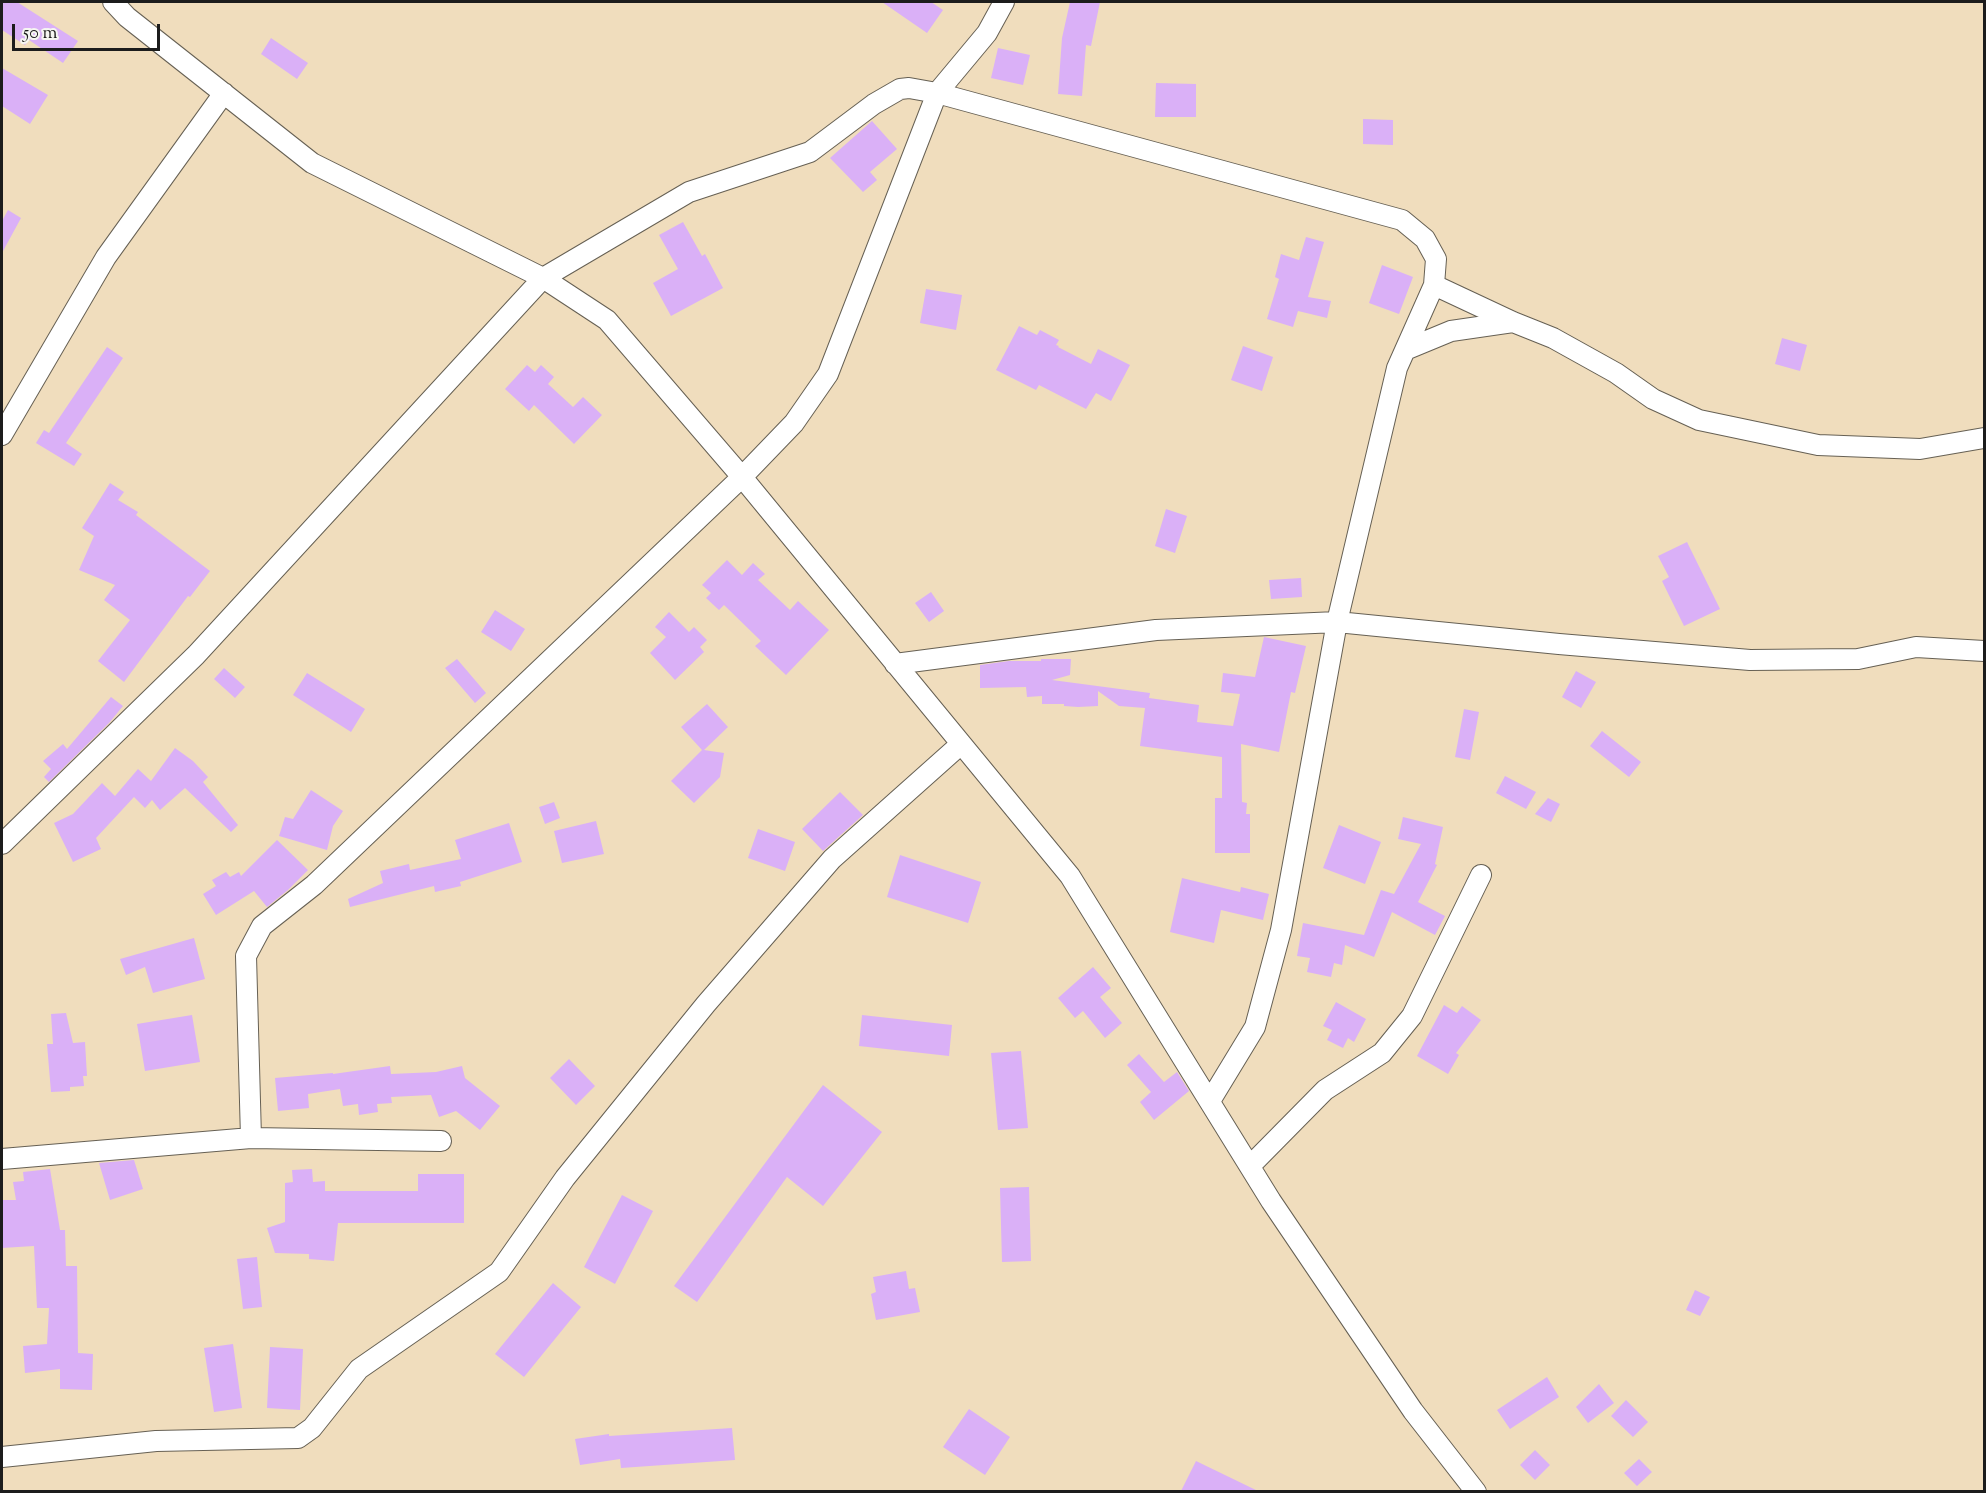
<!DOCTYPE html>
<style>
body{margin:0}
#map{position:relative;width:1986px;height:1493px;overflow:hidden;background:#f0ddbd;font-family:"Sorts Mill Goudy",serif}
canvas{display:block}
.frame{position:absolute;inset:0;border:3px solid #1c1c1c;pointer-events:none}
.scale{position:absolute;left:12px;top:24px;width:148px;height:27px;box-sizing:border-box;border:3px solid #1c1c1c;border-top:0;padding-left:8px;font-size:18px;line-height:21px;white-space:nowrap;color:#1c1c1c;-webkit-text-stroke:4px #f6f6f2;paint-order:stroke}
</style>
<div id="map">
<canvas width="1986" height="1493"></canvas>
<div class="frame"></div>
<div class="scale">50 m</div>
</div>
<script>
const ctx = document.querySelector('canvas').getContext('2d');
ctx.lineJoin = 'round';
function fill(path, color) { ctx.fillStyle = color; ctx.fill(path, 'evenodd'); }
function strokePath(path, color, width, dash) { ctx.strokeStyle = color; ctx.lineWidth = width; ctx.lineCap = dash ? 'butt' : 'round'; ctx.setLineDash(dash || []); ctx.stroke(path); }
fill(new Path2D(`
 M2,2H17L78,41L63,63L29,40L25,45L2,30Z
 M882,2H931L943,10L927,33Z
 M1070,2H1100L1091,46L1086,45L1082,96L1058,94L1062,38Z
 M271,38L308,63L297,79L261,54Z
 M998,48L1030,55L1023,85L991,78Z
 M2,68L48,95L30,124L2,106Z
 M1156,83L1196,84V117H1155Z
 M1363,119L1393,120V145L1363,144Z
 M872,121L897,149L870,172L877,180L863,192L830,158Z
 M8,210L21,218L2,253V221Z
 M683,222L702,256L705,254L723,288L671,316L653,283L678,269L659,235Z
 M1306,237L1324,242L1308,297L1331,301L1327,318L1298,311L1293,327L1267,319L1279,279L1275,277L1281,254L1299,260Z
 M1382,265L1413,277L1399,314L1369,303Z
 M926,289L962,295L956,330L920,323Z
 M1019,326L1037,335L1040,330L1059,340L1056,345L1059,346L1058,347L1091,364L1098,349L1130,365L1111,401L1096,393L1086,409L1039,385L1036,390L996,370Z
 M1782,338L1807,345L1800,371L1775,364Z
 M1243,346L1273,357L1262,391L1231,380Z
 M107,347L123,358L66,443L82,454L74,466L36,443L44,430L49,433Z
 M527,365L535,372L541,365L554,377L548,384L573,407L583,397L602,415L574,444L534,405L529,411L505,389Z
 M110,483L124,492L118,500L138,512L136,515L210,571L190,597L188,596L124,682L98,661L130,620L104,600L115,585L79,570L94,536L82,528Z
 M1166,509L1187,516L1175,553L1155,546Z
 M1687,542L1720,609L1684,626L1662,581L1669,577L1658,556Z
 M727,560L742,575L753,563L765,574L758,580L790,610L798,601L829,630L786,675L755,646L761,641L724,605L719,610L706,598L711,593L702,585Z
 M1301,578L1302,597L1271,599L1269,580Z
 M931,592L944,611L929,622L915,603Z
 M495,610L525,629L511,651L481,632Z
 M669,612L689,632L694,627L707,640L700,647L704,652L675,680L650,653L666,637L655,627Z
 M1264,637L1306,646L1295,693L1291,692L1279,752L1241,744L1242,802L1247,803L1246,814H1250V853H1215V798H1222V757L1140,746L1145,708L1119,706L1098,691V706L1078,707L1064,706V704H1042V696L1027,697L1026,687L980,688V665L1009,661H1041V659H1071L1070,675L1052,680L1150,693L1149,698L1199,705L1197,722L1233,726L1240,694L1221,692L1223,673L1255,677Z
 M457,659L486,693L475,703L445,668Z
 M224,668L245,687L235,698L214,679Z
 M1576,671L1596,682L1581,708L1562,697Z
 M307,673L365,709L351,732L293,695Z
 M111,697L123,706L109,723L49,782L44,777L51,769L43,761L63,744L67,749Z
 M707,704L728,727L704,750L724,753L720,777L694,803L671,781L702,750L681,727Z
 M1464,709L1479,712L1470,760L1455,757Z
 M1602,731L1641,762L1629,777L1590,746Z
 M175,748L193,761L208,777L203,782L238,825L231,832L185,788L160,810L152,800L145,808L134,797L96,838L101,849L73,862L54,823L73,814L102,783L115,796L138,769L151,781Z
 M1505,776L1536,792L1526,809L1496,793Z
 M311,790L343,811L333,826L327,850L279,836L285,817L293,819Z
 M840,792L863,815L823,851L802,829Z
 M1548,798L1560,804L1551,822L1535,814Z
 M554,802L560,818L545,824L539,807Z
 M1403,817L1443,827L1435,864L1437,865L1418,902L1445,916L1435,935L1392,912L1374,957L1345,945L1342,965L1334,963L1331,977L1307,972L1310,958L1297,956L1303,923L1364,935L1381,890L1394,894L1421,844L1398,839Z
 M596,821L604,854L562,863L554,831Z
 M509,823L522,862L460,882L461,886L435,892L434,886L350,907L348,899L383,883L380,871L409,864L410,870L461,859L455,840Z
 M1339,825L1381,842L1365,884L1323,868Z
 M758,829L795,842L785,871L748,858Z
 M277,840L308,870L288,890L267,907L254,891L216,915L203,894L216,886L212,880L226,872L230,877L239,872L241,876Z
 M900,855L981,882L968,923L887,897Z
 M1182,878L1240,892L1241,887L1269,894L1263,920L1221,910L1214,943L1170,932Z
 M194,938L205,979L153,993L145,967L126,975L120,959Z
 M1093,967L1111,988L1100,997L1122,1023L1105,1038L1083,1011L1075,1018L1058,998Z
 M1336,1002L1366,1019L1354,1042L1348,1038L1343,1048L1327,1040L1332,1030L1323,1026Z
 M1444,1005L1457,1013L1462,1006L1481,1020L1456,1053L1459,1055L1448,1074L1417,1056Z
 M66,1013L73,1043L85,1042L87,1076H83L84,1086L70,1087V1091L51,1092L47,1044H53L51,1014Z
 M192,1015L200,1062L145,1071L137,1024Z
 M862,1015L952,1025L949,1056L859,1046Z
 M1021,1051L1028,1128L998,1130L991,1053Z
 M1139,1054L1164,1082L1177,1072L1189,1091L1154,1120L1140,1102L1151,1092L1127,1065Z
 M569,1059L595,1086L576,1105L550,1078Z
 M390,1066L391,1074L436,1072L462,1066L465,1078L500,1106L480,1130L456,1111L439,1117L431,1095L391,1097L392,1103L377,1104L378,1112L359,1115L358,1104L343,1106L340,1089L308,1094L309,1108L278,1111L275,1078L333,1073V1074Z
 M823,1085L882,1132L823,1206L787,1177L697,1302L674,1286Z
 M134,1160L143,1189L110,1200L99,1163Z
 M50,1169L60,1230H65L66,1266H77L78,1353L93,1354L92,1390L60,1389V1369L25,1373L23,1346L47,1344L49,1308H37L34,1246L2,1248V1200H16L13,1182L24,1181L23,1172Z
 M312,1169L313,1182L325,1181V1191H418V1174H464V1223H338L334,1261L309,1259V1254L275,1253L267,1228L285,1222V1183L293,1182L292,1170Z
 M1029,1187L1031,1261L1002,1262L1000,1188Z
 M622,1195L653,1211L615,1284L584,1267Z
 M257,1257L262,1307L243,1309L237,1259Z
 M906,1271L909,1289L915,1288L920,1312L876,1320L871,1294L876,1292L873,1277Z
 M553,1283L581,1307L524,1377L495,1354Z
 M1695,1290L1710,1297L1700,1316L1686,1310Z
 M233,1344L242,1408L214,1412L204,1348Z
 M270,1347L303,1349L300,1410L267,1408Z
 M1547,1377L1559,1397L1510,1429L1497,1410Z
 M1599,1384L1614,1403L1588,1423L1576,1407Z
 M1626,1400L1648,1422L1633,1437L1611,1416Z
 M969,1409L1010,1437L985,1475L943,1447Z
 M732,1428L735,1460L621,1468L620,1459L580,1465L575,1439L609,1434V1436Z
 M1535,1450L1550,1465L1535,1480L1520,1465Z
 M1639,1459L1652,1472L1637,1486L1624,1473Z
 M1196,1461L1258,1491H1181Z`), '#dab0f7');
const minor = new Path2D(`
 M113,2L127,17L312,163L543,278L607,320L742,477L1070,876L1271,1201L1413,1411L1476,1492
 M1434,285L1513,322L1553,338L1616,373L1653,399L1699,420L1818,445L1920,449L1984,438
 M1405,350L1451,331L1513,322
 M2,435L106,257L224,93
 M895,664L1156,630L1337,622L1559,644L1750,660L1858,659L1916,647L1984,651
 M2,844L196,655L543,278L689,192L810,152L874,104L900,89L909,88L937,93L1402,220L1425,239L1436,259L1434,285L1397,368L1337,622L1281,930L1255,1027L1210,1101
 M251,1138L246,956L262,926L314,885L742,477L794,423L828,374L937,93L987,33L1004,2
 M2,1159L251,1138L441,1141
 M1250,1166L1325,1090L1382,1053L1412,1016L1481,875
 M2,1457L156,1441L298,1438L312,1428L359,1369L499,1272L565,1178L706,1004L832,859L961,744`);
strokePath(minor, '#666054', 22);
strokePath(minor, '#fff', 20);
</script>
